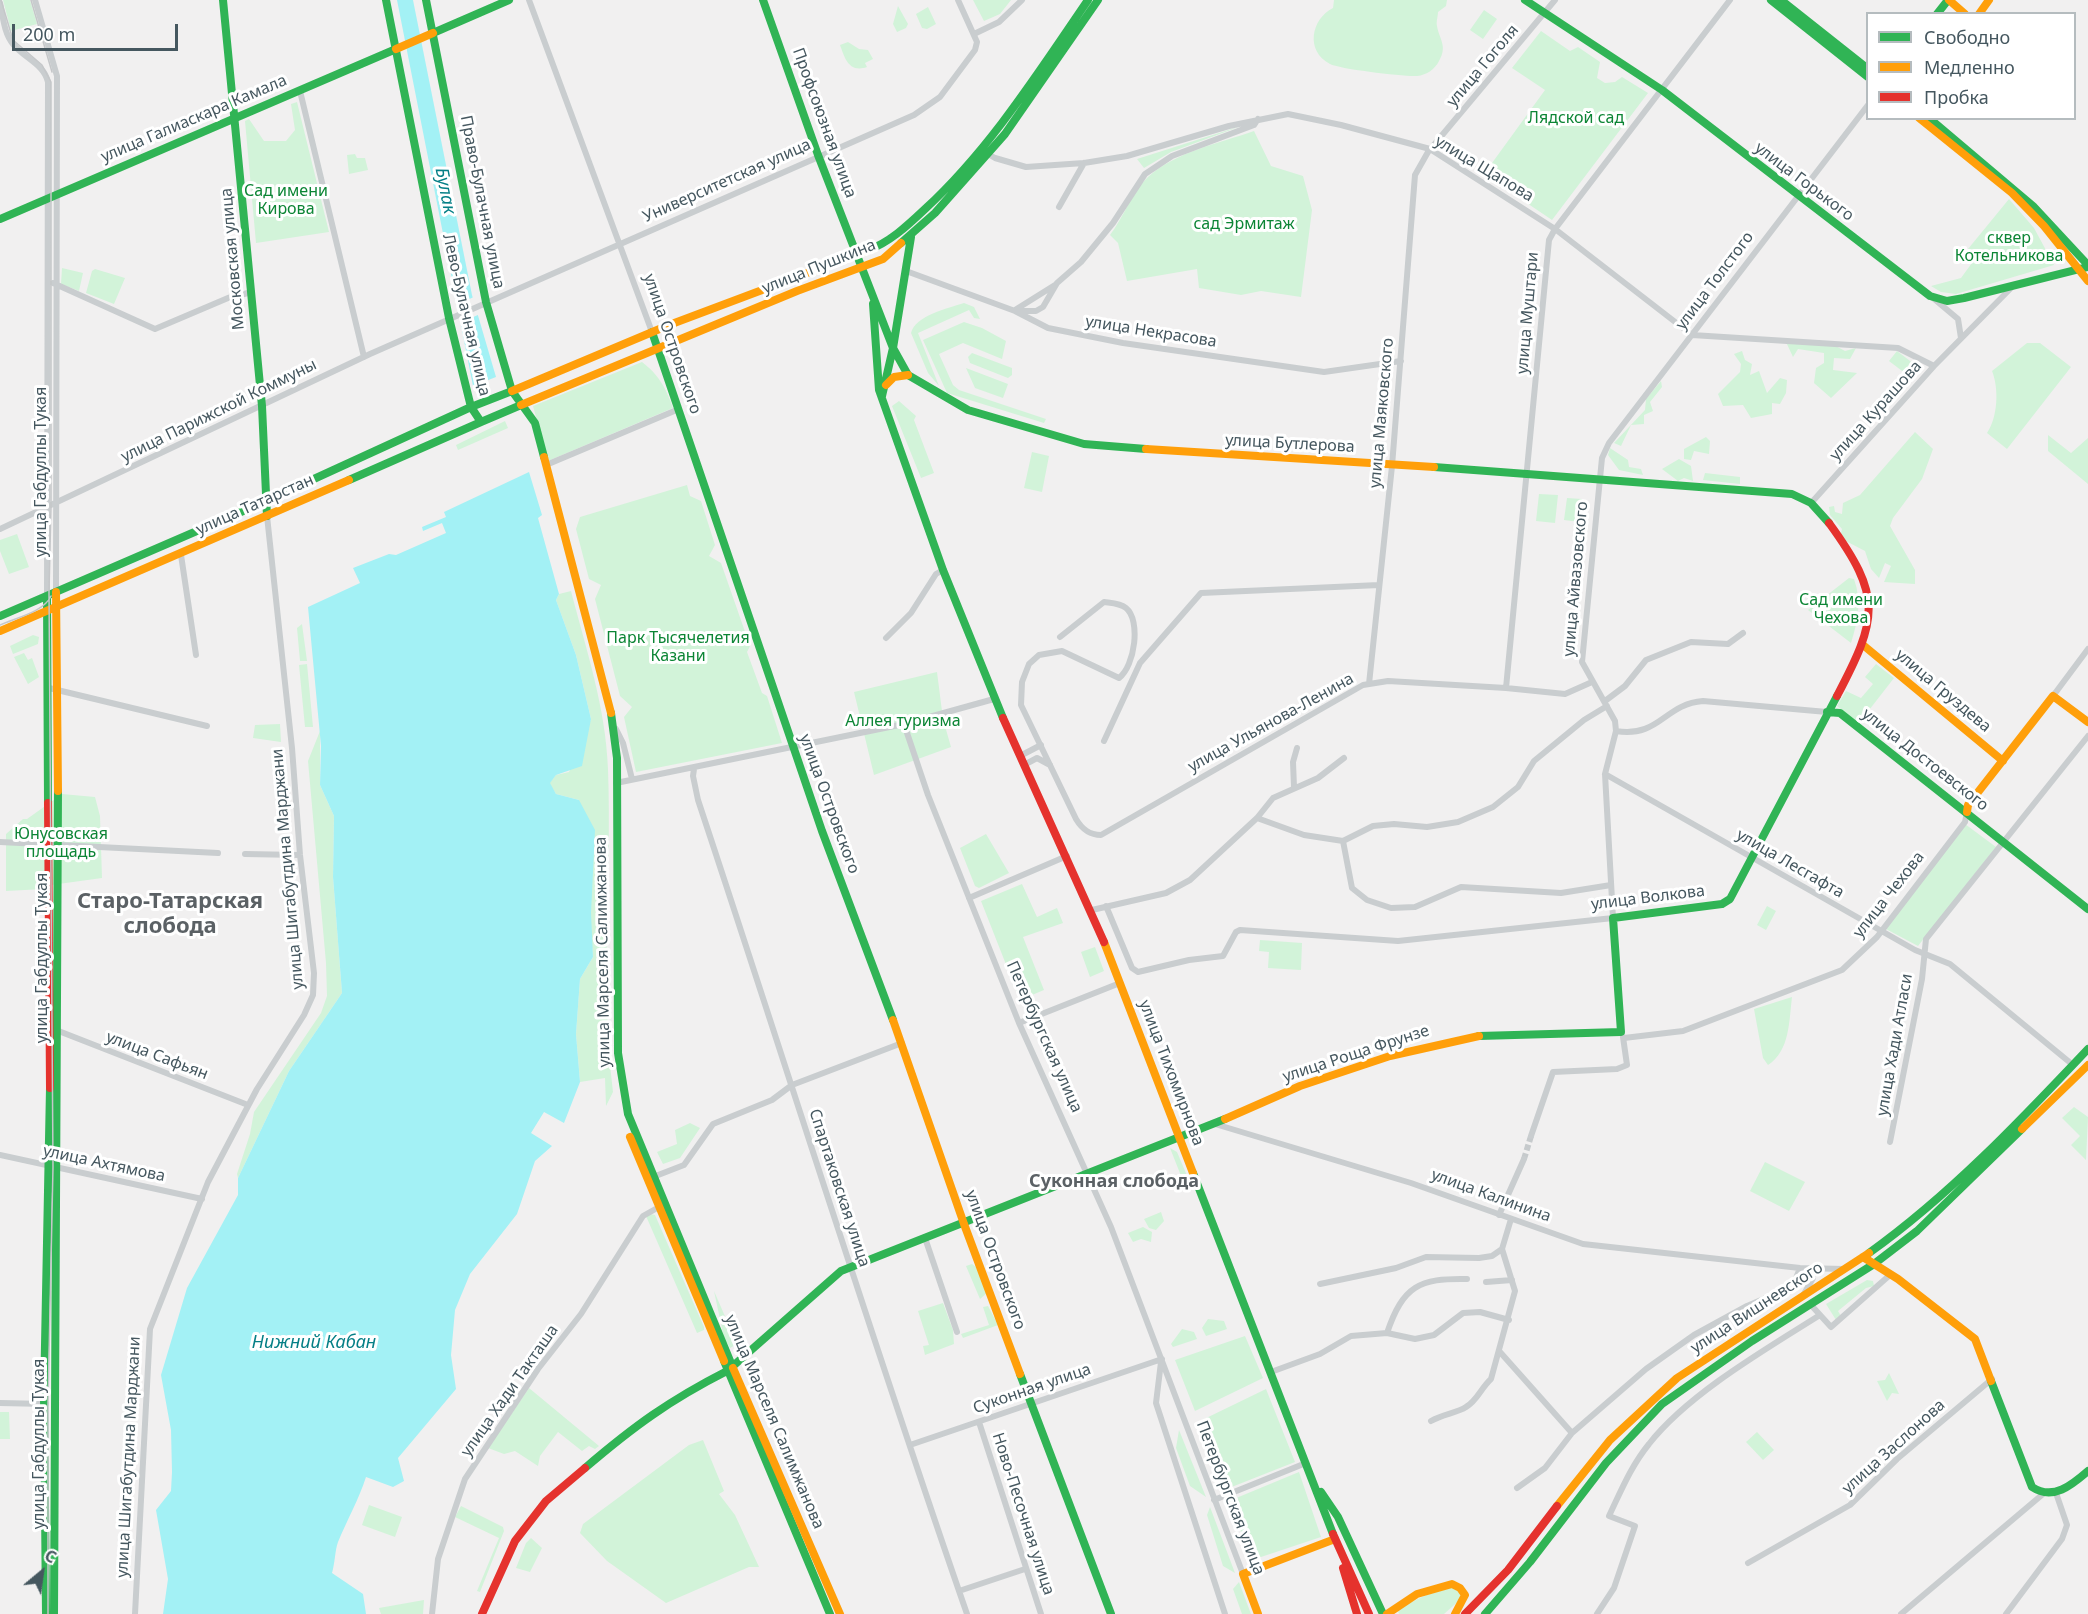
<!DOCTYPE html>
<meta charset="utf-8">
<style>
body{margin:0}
#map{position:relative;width:2088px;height:1614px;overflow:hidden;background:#f1f0f0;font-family:"Noto Sans",sans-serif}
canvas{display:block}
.legend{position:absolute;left:1866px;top:12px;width:210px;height:108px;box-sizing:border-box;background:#fff;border:2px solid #b5bcbf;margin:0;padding:8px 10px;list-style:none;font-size:18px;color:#45575f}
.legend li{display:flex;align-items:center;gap:12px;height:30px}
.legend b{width:30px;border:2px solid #b5bcbf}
.north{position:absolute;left:12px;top:1542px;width:60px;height:60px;-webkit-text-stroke:4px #fff;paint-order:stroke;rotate:29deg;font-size:16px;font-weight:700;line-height:24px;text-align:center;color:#45575f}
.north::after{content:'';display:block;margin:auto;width:21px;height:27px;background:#45575f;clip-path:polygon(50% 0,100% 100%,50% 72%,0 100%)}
.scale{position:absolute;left:12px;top:24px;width:166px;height:27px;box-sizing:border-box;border:3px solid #45575f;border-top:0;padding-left:8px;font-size:18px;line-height:21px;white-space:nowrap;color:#45575f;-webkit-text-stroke:4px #fff;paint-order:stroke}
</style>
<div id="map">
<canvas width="2088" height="1614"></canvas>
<ul class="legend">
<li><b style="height:8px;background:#30b455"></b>Свободно</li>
<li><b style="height:8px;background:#ff9f0a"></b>Медленно</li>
<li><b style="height:8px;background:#e5322d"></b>Пробка</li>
</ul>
<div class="north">С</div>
<div class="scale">200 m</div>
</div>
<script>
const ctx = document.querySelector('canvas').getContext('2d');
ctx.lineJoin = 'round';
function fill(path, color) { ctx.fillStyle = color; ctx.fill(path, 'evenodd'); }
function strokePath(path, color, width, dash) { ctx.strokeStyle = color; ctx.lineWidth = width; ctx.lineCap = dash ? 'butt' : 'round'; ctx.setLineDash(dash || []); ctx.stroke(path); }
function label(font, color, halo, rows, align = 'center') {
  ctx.font = font + ' "Noto Sans",sans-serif'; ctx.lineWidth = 6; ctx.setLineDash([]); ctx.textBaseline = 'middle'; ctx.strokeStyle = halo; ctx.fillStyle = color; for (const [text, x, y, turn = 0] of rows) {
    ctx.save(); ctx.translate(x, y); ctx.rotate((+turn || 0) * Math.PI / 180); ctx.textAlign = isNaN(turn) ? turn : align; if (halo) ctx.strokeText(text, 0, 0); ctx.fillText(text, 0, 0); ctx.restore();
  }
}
fill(new Path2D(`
 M3,0H30L37,24L11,31Z
 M973,0H1011L1000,14L984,21Z
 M1334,0H1447L1446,6L1438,12C1438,16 1436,22 1437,26C1439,39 1448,46 1439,61C1435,69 1427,75 1417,76C1406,77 1339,69 1330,64C1305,51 1311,19 1333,8Z
 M898,6L908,24L906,28L897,32L893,24Z
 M928,7L936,24L927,29L922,28L916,14Z
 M1484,10L1497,19L1483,39L1470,30Z
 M1541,31L1570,51L1578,47L1600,62L1597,78L1605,83L1615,82L1622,77L1648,93L1552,220L1484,174L1545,90L1512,68Z
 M848,42L859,49L868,50L873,59L865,63L867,67C849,73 845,59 840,45Z
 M297,102L329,232L256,243L245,121L249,119L264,141H286L295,130L291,104Z
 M1244,125L1171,152L1144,168L1137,159Z
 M1254,131L1271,166L1303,176L1312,210L1301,297L1261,291L1241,295L1199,288L1197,269L1127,281L1118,243L1110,235C1124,217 1131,193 1148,177C1175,152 1220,143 1254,131Z
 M355,154L357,158H365L368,170L349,174L347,155Z
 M2009,199L2034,228L2054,265L1956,294L1941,292L1931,286L1961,278L1977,256L1968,249Z
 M62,268L83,273L79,291L61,284Z
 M95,269L125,278L114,304L86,293L92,271Z
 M964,303L974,307L980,319L974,318L969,310L918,333L939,386L928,373L911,333C915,316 948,308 964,303Z
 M964,322L982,328L1006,341L1002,359L963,343L939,354L953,385L959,390L1046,419L1044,423L947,393L923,340Z
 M1786,342L1832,344L1845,351L1856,348L1850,359L1834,358L1833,370L1857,373L1831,398L1814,383L1816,368L1824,363V353L1798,349L1793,357Z
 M2027,343H2040L2071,367L2007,449L1987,433C1998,417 1999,388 1992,371Z
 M1742,351L1745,360L1752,364L1750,375L1759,371L1767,393L1780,378L1787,380L1786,393L1780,404L1772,403V414L1751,418L1743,405L1723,406L1718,394L1740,372L1741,364L1734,354Z
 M1897,351L1918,367L1910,377L1889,361Z
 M972,353L1012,368V375L1008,378L970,363L968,357Z
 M642,362C659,375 666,388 673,408L548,461L533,406Z
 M966,368L1008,384L1003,398L975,388Z
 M1661,381L1662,387L1650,402L1653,411L1644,415V424L1631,425L1621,446L1614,443L1645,410L1646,399Z
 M899,401L916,416L914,420L934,473L921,478L892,406Z
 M505,421L508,428L458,450L456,445Z
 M1915,432L1933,449L1922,479L1893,518L1890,526L1915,570V584L1884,582L1891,566L1885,563L1879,578L1871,569L1865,551L1840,538L1842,529L1830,515L1829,507L1834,506L1835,512L1842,514L1843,503L1860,495Z
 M2048,435L2071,453L2088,438V484L2048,451Z
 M1706,437L1710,441L1709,454L1694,451L1691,460L1684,459V449Z
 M1610,448L1628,460L1629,467L1641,469L1643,475L1619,470L1608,455Z
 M1032,452L1049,456L1042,492L1024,488Z
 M1679,459L1691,466L1693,481L1684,478L1678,481L1662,469Z
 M1705,473L1740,477V484L1703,480Z
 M687,485L690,496L701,501L715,545L709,556L721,563L750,646L747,652L762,693L767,696L782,743L636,772L624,717L632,707L620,696L595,599L601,585L589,579L576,529L580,517Z
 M1539,494L1558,495L1555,523L1536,521Z
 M1567,498L1582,499L1580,522L1564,520Z
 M17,534L29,567L9,574L0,551V540Z
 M1849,578L1854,579C1862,601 1858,621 1851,643L1808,610Z
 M571,591C586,649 606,708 608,769C612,876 600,985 613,1092L606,1106L605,1078L580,1082L576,1034L580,979L593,957L579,800L556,794L549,783L556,775L569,772L591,719L576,655L556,600L559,594Z
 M302,624L307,661H300L297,628Z
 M33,635L39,637L38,644L13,654L10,646Z
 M24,653L28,660L32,658L39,677L28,684L14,657Z
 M307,664L313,727H305L299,665Z
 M1876,664L1894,678L1859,723L1837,706L1846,691L1861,698L1873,684L1865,677Z
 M937,672L943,719L951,747L874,775L854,692Z
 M280,724L281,742L253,738L255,725Z
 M320,731V785L334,816L333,877L342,993L289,1071L238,1178L237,1174L250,1134L254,1112L321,1013L327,996L326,963L308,761Z
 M62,794L95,797L100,816L102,878L44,886V889L6,891V834L23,819H27Z
 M1965,824L1996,847L1918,946L1886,929Z
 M986,834L1009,873L979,888L975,886L960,848Z
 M1022,884L1037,917L1057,908L1063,923L1023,937L1044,990L1020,1000L981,901Z
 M1767,906L1776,911L1766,930L1757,925Z
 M1260,940L1302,943L1301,970L1268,968L1269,952L1259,951Z
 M1095,947L1104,971L1090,977L1081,952Z
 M1792,997C1789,1021 1790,1051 1768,1065L1763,1058L1754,1009Z
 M2074,1107L2088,1117L2086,1160L2071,1145L2080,1136L2062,1118Z
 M690,1123L700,1128L680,1158L663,1164L657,1152L677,1144L675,1130Z
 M1170,1148L1177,1152L1191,1185L1187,1191Z
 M1765,1162L1805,1182L1789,1211L1750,1191Z
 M1161,1212L1164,1221L1156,1230L1149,1228L1144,1219Z
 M651,1214L655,1215L704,1327V1330L697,1333L646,1216Z
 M1143,1227L1152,1232L1151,1242L1141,1239L1133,1242L1128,1233Z
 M972,1264L976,1267L987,1293L980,1299L966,1266Z
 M1867,1280L1873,1281L1874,1286L1866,1288L1838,1311L1841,1316L1836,1320L1826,1304Z
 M714,1291L737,1344L730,1348L724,1338Z
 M943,1303L953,1330L954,1344L925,1355L923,1346L929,1345L918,1311Z
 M988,1306L998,1325L963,1338L961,1334L989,1325L983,1307Z
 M1208,1319L1224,1321L1227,1329L1206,1336L1202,1328Z
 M1182,1329L1194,1332L1197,1339L1173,1347L1171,1344Z
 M1245,1336L1263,1378L1195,1411L1175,1360Z
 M1889,1373L1899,1394L1892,1393L1887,1401L1877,1381L1885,1380Z
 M529,1388L599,1446L595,1449L589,1446L582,1451L558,1432L540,1456L538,1466L515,1451L504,1454L488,1448Z
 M1266,1389L1295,1462L1224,1490L1198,1422Z
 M0,1412H9L10,1439H0Z
 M1179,1430L1206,1497L1190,1486L1176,1448Z
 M1757,1432L1774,1450L1763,1460L1746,1442Z
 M703,1440L724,1491L719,1494L735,1515L759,1567H749L666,1603L607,1561L580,1533L583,1524L689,1445Z
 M1299,1472L1321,1537L1252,1560L1229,1501Z
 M369,1505L402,1517L395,1537L362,1525Z
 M461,1506L503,1527L504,1531L480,1592L477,1591L499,1538L455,1517Z
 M1210,1507L1235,1573L1223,1566L1207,1515Z
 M531,1538L542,1548L530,1572L516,1568L526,1543Z
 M1239,1582L1251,1614H1242L1233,1589Z
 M1455,1586L1462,1598L1444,1614H1399L1397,1609L1443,1587Z
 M424,1600L423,1614H381L379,1608Z`), '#d2f3d9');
fill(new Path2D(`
 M397,0H413L472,295L496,377L473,386Z
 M529,472L542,515L538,518L559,594L556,600L576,655L591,719L582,766L556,775L550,783L556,794L579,800L595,830L591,913L593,957L580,979L576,1034L580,1082L564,1123L544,1112L531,1133L552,1146L535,1161L517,1214L470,1274L455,1310L451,1355L456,1389L398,1458L404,1481L393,1487L366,1477C359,1499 347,1520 338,1542C335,1550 335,1563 332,1573L363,1594L366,1614H163L168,1579L156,1510L171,1491L172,1472L171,1430L161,1375L187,1288L238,1195V1178L289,1071L342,993L333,877L334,816L320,785L321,746L308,607L360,583L353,568L389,554L396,555L446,533L442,523L423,531L422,527L446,517L444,512Z`), '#a3f1f5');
fill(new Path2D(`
 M476,296L480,314L458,324L454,306Z`), '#f1f0f0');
strokePath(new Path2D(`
 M1524,1159L1531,1136`), '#c6cacc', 6, [6, 3]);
strokePath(new Path2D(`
 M35,0L57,76L56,592
 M529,0L652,332
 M0,3C3,17 4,33 13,44C24,58 44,64 48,82L47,596
 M974,34L999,22L1022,0
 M300,91L364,357
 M988,154L995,158L1026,167L1084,163L1127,156L1229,126L1288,114L1341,125L1430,149L1555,229L1692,335L1898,348L1934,366
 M1059,207L1084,163
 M906,271L1015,311L1048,328L1123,343L1324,372L1401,361
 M53,283L155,329L228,298L252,292
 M1933,298L1958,319L1961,338
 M1015,310L1055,285
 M1017,311H1036L1043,307L1057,283L1081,262L1113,223L1145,174L1172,156L1254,125L1258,119
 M546,465L679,409
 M1812,502L1934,366L2014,285
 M0,529L370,354L914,115L940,97L975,50L977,42L958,0
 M181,555L196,655
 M1060,637L1104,602C1111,603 1120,603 1126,608C1141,620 1135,666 1119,678L1062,651L1039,655L1029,664L1022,682L1021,705L1076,819C1082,829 1089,835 1101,835L1363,685L1388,681L1506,688L1565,694L1592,682
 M886,638L911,613L936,574L943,570
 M1369,684L1392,466L1415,175L1428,152L1555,0
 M49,688L207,726
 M1506,688L1549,240L1555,229L1730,0
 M2053,696L2088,649
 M1605,701L1625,686L1646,660L1691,642L1728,644L1743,633
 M904,724L928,795L1019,1023L1111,1227L1243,1574
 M616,729L623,743L632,779
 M1616,731C1660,738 1664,704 1703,701L1827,712
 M1104,741L1140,663L1201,593L1379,585
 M1020,756L1041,745
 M1024,765L1037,758L1050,765
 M694,769L693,776L698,800C788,1071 873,1344 967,1614
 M1605,774L1915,950L1950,964L2073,1065
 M616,783L904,724L994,699
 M1294,787L1293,762L1297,748
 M1257,818L1304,835L1343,841L1373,826L1394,824L1427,827L1458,822L1493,807L1518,787L1534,761L1584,720L1607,706
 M1343,841L1352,888L1367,900L1391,908L1415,907L1461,887L1561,893L1611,885
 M0,842L218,853
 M245,854L300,855
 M969,898L1067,856
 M1106,906L1132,968L1138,972L1189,960L1223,956L1236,932L1240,930L1398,941L1613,918L1605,774L1616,731L1615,721L1582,662L1602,458L1609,443L1868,105
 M1092,910L1166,893L1190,880L1257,818L1273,798L1318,778L1344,758
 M1019,1023L1120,983
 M56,1030L248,1105
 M1624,1038L1683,1031L1842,970L1877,937L1965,822L1967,812
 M1215,1124L1411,1183L1583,1244L1800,1268L1844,1269
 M1531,1136L1553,1072L1617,1069L1627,1065L1623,1037
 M1890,1142L1922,979L1926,939L2088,736
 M0,1155L202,1199
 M653,1177L684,1165L713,1124L772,1100L792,1085L902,1043
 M1499,1215L1524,1159
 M925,1238L957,1332
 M1803,1270L1812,1274L1813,1278L1804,1294
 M1486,1282L1512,1280
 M1320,1284L1396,1268L1426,1257L1479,1258L1492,1256L1502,1249
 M1811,1305L1831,1327L1891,1274
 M1387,1333C1403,1286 1419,1278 1467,1279
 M1500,1352L1572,1433
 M1161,1362L1156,1403L1225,1614
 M1271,1372L1320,1354L1351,1336L1387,1333L1415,1339L1434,1335L1463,1313L1480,1312L1509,1320
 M0,1403L46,1404
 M1431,1421C1443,1414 1457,1413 1466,1407C1477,1401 1481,1388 1491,1379L1515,1291L1502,1249L1511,1219
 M979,1422L1041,1614
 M910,1445L1162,1359
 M1517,1488L1545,1468L1572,1433L1646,1369L1694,1335L1747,1306L1787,1289L1794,1283L1800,1268
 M1214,1500L1306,1463
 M1748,1563L1850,1505L1897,1459L1992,1379
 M959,1591L1025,1569
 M135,1614L150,1329L208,1182L257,1089L304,1015L313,995L314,973L300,855L292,748L267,516
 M432,1614L438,1559L465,1479L538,1369L581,1314L643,1216L659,1207
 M1597,1614L1614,1588L1635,1526L1609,1516C1621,1491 1631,1466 1649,1444C1688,1394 1766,1349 1820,1315
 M1901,1614L2043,1494
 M2006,1614L2062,1539L2067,1525L2056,1493`), '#c9cdcf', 6);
strokePath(new Path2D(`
 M223,0L262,406L267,516
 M386,0L449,318L471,407L481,422L521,405
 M426,0L486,302L512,391L535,423L544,457
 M763,0L818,155L893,348L908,375L968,410L1084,444L1146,449
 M1525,0L1662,90L1930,296L1947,301L1964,298L2088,267
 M1771,0L1868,77
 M1781,0L1868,69
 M1937,14L1948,0
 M433,33L509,0
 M1929,118L2033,206L2088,265
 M0,219L396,49
 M901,243L935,213L1005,134L1098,0
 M866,251C889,243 907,226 925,209C990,149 1038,73 1088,0
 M873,304L879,390L943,570L1003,718
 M652,332L822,831L893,1020
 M882,396L893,348L911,237
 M471,407L512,391
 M1434,467L1792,494L1811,503L1829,523
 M349,480L481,422
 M47,596L48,803
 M0,616L257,505L471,407
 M1827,712L1840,713L2088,909
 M611,713L617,758L618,1053L628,1114L733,1368
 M1479,1036L1621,1032L1613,918L1722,904L1730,899L1837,696
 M1193,1173L1333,1534
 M1869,1253C1950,1195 2020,1121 2088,1049
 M724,1361L830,1614
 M733,1366L841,1271L1225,1119
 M1020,1374L1111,1614
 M1991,1381L2032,1487C2053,1501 2072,1485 2088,1471
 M585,1468C634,1426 670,1400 727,1371
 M1321,1492L1338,1517L1383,1614
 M46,1614L44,1396L50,1088
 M54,1614L58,791
 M1485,1614L1530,1562L1606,1463L1662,1404L1752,1341L1874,1264L1917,1231L2022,1129`), '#30b455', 8);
strokePath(new Path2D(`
 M1949,0L1965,14
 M1979,14L1989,0
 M396,49L433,33
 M1919,118L2012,193L2044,226L2088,281
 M886,385L894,377L908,375
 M512,391L669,325L866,251
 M521,405L797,291L883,259L901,243
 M1146,449L1434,467
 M544,457L611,713
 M56,592L58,791
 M0,631L349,480
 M1863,645L2003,761
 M1967,812L1968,805L2053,696L2088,722
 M1104,942L1193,1173
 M893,1020L964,1224L1020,1374
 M1225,1119L1300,1086L1390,1056L1479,1036
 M2022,1129L2088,1065
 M630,1137L724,1361
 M1863,1257L1898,1279L1975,1339L1991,1381
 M733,1368L840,1614
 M1557,1506L1610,1440L1677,1378L1869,1253
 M1258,1614L1243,1574L1335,1539
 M1387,1614L1417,1594L1452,1584L1460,1588L1465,1595L1455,1614`), '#ff9f0a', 8);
strokePath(new Path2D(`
 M1829,523C1883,597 1878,618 1837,696
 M1003,718L1104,942
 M48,803L50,1088
 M1333,1534L1369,1614
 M1343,1568L1357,1614
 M482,1614L515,1541L546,1501L585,1468
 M1465,1614L1508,1570L1557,1506`), '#e5322d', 8);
strokePath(new Path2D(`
 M1,0L13,40L42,65L51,82V506L49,591L53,1167L48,1404V1614
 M31,0L52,72
 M0,625C15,618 44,612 51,596`), '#c5c7c9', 1.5);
label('16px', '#45575f', '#fff', [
 ["улица Гоголя",1483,66,-50],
 ["улица Галиаскара Камала",194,119,-23],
 ["Профсоюзная улица",824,123,70],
 ["улица Щапова",1484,169,31],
 ["Университетская улица",727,181,-24],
 ["улица Горького",1804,182,37],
 ["Право-Булачная улица",482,202,79],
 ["Московская улица",233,259,-95],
 ["улица Пушкина",819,267,-22],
 ["улица Толстого",1715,281,-53],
 ["улица Муштари",1528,313,-85],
 ["Лево-Булачная улица",466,315,77],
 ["улица Некрасова",1151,332,9],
 ["улица Островского",672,344,71],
 ["улица Парижской Коммуны",219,411,-26],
 ["улица Курашова",1876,411,-48],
 ["улица Маяковского",1382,413,-85],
 ["улица Бутлерова",1290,444,3],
 ["улица Габдуллы Тукая",41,472,-90],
 ["улица Татарстан",255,505,-24],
 ["улица Айвазовского",1576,579,-85],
 ["улица Груздева",1943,691,40],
 ["улица Ульянова-Ленина",1271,723,-29],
 ["улица Достоевского",1925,760,38],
 ["улица Островского",829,804,70],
 ["улица Лесгафта",1790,864,30],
 ["улица Шигабутдина Марджани",288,869,-95],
 ["улица Чехова",1889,895,-52],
 ["улица Волкова",1648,898,-7],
 ["улица Марселя Салимжанова",603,952,-91],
 ["улица Габдуллы Тукая",42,958,-90],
 ["Петербургская улица",1044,1037,66],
 ["улица Хади Атласи",1895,1045,-80],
 ["улица Роща Фрунзе",1356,1054,-18],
 ["улица Сафьян",157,1056,21],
 ["улица Тихомирнова",1171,1073,69],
 ["улица Ахтямова",104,1164,12],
 ["Спартаковская улица",839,1188,72],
 ["улица Калинина",1491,1196,20],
 ["улица Островского",995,1260,70],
 ["улица Вишневского",1757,1308,-33],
 ["Суконная улица",1032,1389,-19],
 ["улица Хади Такташа",510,1391,-55],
 ["улица Марселя Салимжанова",774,1422,67],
 ["улица Габдуллы Тукая",39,1444,-90],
 ["улица Заслонова",1894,1447,-42],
 ["улица Шигабутдина Марджани",129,1457,-87],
 ["Петербургская улица",1230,1498,69],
 ["Ново-Песочная улица",1023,1514,72]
]);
label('16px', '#0c8535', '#fff', [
 ["Лядской сад",1576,118],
 ["Сад имени",286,191],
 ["Кирова",286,209],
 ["сад Эрмитаж",1244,224],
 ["сквер",2009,238],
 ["Котельникова",2009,256],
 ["Сад имени",1841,600],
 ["Чехова",1841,618],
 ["Парк Тысячелетия",678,638],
 ["Казани",678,656],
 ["Аллея туризма",903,721],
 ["Юнусовская",61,834],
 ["площадь",61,852]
]);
label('italic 18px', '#057f86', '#fff', [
 ["Булак",445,191,79],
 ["Нижний Кабан",314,1343]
]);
label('bold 18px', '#5b6165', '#fff', [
 ["Суконная слобода",1114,1182]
]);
label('bold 22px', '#5b6165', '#fff', [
 ["Старо-Татарская",170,902],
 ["слобода",170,927]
]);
</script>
